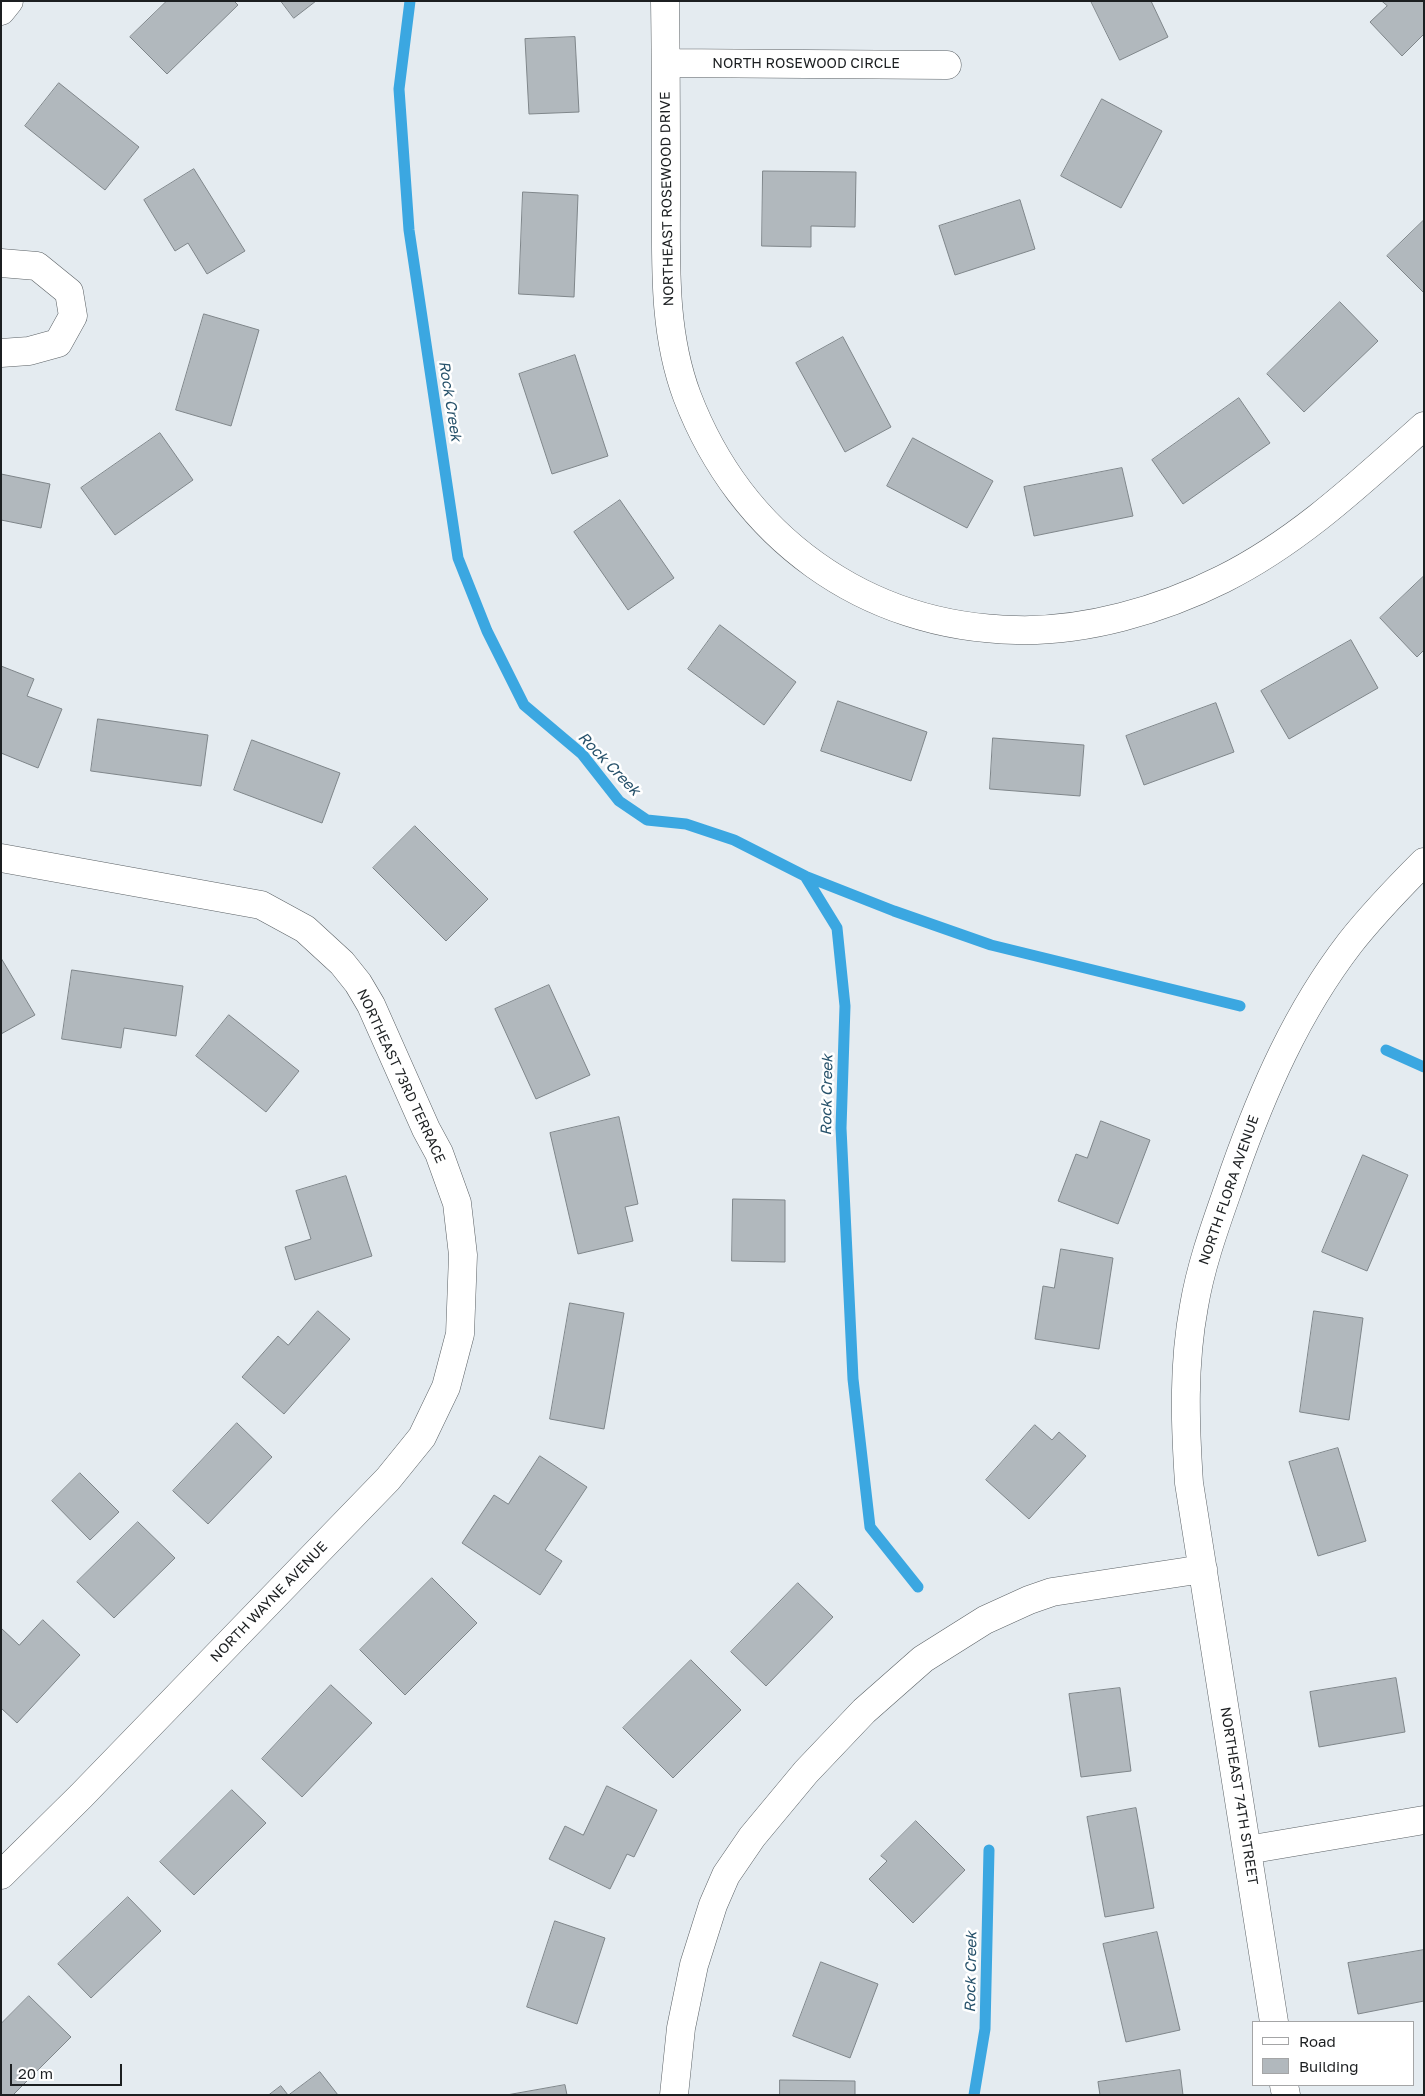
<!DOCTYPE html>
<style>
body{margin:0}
#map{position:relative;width:1425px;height:2096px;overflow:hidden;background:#e4ebf0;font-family:"Golos Text",sans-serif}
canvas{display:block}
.frame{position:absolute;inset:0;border:2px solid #1c1f21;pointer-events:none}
.legend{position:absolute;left:1252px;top:2021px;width:162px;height:65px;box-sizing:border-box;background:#fff;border:1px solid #a4a5a6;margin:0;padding:6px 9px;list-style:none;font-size:15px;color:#1c1f21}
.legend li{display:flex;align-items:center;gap:10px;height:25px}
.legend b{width:25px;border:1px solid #a4a5a6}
.scale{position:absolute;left:10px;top:2064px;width:112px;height:22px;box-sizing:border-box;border:2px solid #1c1f21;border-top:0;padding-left:6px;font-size:15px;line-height:18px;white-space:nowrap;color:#1c1f21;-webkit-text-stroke:4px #fff;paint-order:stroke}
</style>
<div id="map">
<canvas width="1425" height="2096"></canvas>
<div class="frame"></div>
<ul class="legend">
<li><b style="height:6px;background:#fff"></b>Road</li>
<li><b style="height:14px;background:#b1b8bd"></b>Building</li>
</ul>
<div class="scale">20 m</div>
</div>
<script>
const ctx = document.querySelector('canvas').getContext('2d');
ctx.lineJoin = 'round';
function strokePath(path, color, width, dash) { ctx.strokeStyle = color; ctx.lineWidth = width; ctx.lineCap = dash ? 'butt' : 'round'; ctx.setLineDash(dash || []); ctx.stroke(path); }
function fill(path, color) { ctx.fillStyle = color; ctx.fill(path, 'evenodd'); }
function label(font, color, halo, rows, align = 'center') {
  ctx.font = font + ' "Golos Text",sans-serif'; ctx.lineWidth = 5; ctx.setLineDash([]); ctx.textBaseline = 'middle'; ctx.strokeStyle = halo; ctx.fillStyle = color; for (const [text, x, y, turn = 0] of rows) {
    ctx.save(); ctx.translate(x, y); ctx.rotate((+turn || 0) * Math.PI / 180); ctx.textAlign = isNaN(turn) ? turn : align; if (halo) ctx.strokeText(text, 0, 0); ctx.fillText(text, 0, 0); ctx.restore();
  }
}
strokePath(new Path2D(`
 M410,1L399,89L409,230L458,558L487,631L524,705L582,754L619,801L647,820L686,824L734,840L805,876L837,928L845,1006L841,1128L853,1379L870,1527L918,1587
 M805,876L894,911L991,945L1240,1006
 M1386,1050L1424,1067
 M974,2095L985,2029L989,1850`), '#3ba7e1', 11);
const building = new Path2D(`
 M167,1H234L238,5L167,74L130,37Z
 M281,1H316L294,18Z
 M1091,1H1151L1168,37L1120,60Z
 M1382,1H1424V34L1402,56L1370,22L1387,6Z
 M575,37L579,112L529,114L525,39Z
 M59,83L139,147L105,190L25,126Z
 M1102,99L1162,131L1121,208L1061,176Z
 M194,169L245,251L207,274L188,243L175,251L144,200Z
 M763,171L856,172L855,227L811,226V247L762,246Z
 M523,192L578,195L574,297L519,294Z
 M1020,200L1035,249L955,275L939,226Z
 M1424,220V293L1387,256Z
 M1340,302L1378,341L1304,412L1267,374Z
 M204,314L259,330L231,426L176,410Z
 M843,337L891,427L845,452L796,363Z
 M575,355L608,456L552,474L519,374Z
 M1239,398L1270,443L1183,504L1152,460Z
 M160,433L193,480L115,535L81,488Z
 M913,438L993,481L967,528L887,486Z
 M1122,468L1133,516L1034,536L1024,487Z
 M1,474L50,484L41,528L1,520Z
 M620,500L674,578L628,610L574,532Z
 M1424,576V650L1417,657L1380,618Z
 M720,625L796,682L764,725L688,669Z
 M1351,640L1378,688L1289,739L1261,691Z
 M1,666L34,679L27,696L62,709L38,768L1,753Z
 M838,701L927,732L911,781L821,751Z
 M1216,703L1234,752L1144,785L1126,736Z
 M98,719L208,735L201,786L91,771Z
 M993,738L1084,745L1080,796L990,789Z
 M252,740L340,773L322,823L234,790Z
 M415,826L488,899L446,941L373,868Z
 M1,958L35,1015L1,1034Z
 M72,970L183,986L176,1036L124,1028L121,1048L62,1039Z
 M549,985L590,1075L536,1099L495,1009Z
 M229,1015L299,1071L266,1112L196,1056Z
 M619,1117L638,1204L625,1207L633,1241L578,1254L550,1133Z
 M1101,1121L1150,1140L1118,1224L1058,1201L1076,1154L1087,1158Z
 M1363,1155L1408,1175L1367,1271L1322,1252Z
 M346,1176L372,1256L295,1280L285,1247L311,1239L296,1191Z
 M733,1199L785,1200V1262L732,1261Z
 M1061,1249L1113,1258L1099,1349L1035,1339L1043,1286L1054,1288Z
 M570,1303L624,1313L604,1429L550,1419Z
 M318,1311L350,1339L284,1414L242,1377L278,1336L288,1345Z
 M1314,1311L1363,1318L1349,1420L1300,1412Z
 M237,1423L272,1457L208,1524L173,1491Z
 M1035,1425L1052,1440L1059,1432L1086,1456L1029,1519L986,1480Z
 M1338,1448L1366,1541L1318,1556L1289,1462Z
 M540,1456L587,1487L545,1550L562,1561L540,1595L462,1543L494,1495L508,1504Z
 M80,1473L119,1512L90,1540L52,1501Z
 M138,1522L175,1558L114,1618L77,1582Z
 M432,1578L477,1623L405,1695L360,1650Z
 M798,1583L833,1617L766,1686L731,1652Z
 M43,1620L80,1655L17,1723L1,1708V1628L19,1645Z
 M691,1660L741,1710L673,1778L623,1728Z
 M1396,1678L1405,1732L1319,1747L1310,1692Z
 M331,1685L372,1723L302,1797L262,1759Z
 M1120,1688L1131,1771L1081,1777L1069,1694Z
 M607,1786L657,1810L634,1857L627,1854L610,1889L549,1859L565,1826L583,1835Z
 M232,1790L266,1823L194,1895L160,1862Z
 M1136,1808L1154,1908L1105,1917L1087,1817Z
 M916,1821L965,1870L913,1923L869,1879L887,1861L881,1856Z
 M128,1897L161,1931L91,1998L58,1964Z
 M555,1921L605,1938L577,2024L527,2007Z
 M1157,1932L1180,2030L1126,2042L1103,1944Z
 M1424,1950V2001L1358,2014L1348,1963Z
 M821,1962L878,1984L850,2058L793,2036Z
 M29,1996L71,2037L13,2095H1V2024Z
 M1180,2070L1183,2095H1100L1098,2082Z
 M320,2072L338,2095H289Z
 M780,2080L855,2081V2095H780Z
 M565,2085L567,2095H507Z
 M281,2086L288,2095H269Z`);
fill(building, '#b1b8bd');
strokePath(building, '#7f868a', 1);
const minor = new Path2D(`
 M665,1C666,66 666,131 666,197C666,264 663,332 687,396C741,537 864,627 1016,630C1085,632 1161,610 1223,579C1299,541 1361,482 1424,426
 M1,11L9,1
 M666,63L947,65
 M1,263L37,266L69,292L73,316L58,343L29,351L1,353
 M1,858L261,905L305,929L342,963L358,983L371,1005L426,1129L439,1153L457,1203L463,1255L460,1334L446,1387L422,1437L388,1479L81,1796L1,1875
 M1247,1850L1424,1820
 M1274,2022L1189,1483C1185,1423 1183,1365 1194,1306C1202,1259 1219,1216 1234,1172C1263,1090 1297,1012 1350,943C1373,914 1398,888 1424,862
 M1284,2085L1286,2095
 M674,2095L681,2028L694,1965L713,1905L726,1875L752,1837L806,1772L864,1711L923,1659L985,1620L1029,1600L1052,1592L1203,1569`);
strokePath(minor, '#5b6165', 29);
strokePath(minor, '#fff', 28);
label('14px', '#1c1f21', '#fff', [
 ["NORTH ROSEWOOD CIRCLE",806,64],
 ["NORTHEAST ROSEWOOD DRIVE",667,199,-91],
 ["NORTHEAST 73RD TERRACE",401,1076,65],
 ["NORTH FLORA AVENUE",1229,1190,-71],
 ["NORTH WAYNE AVENUE",269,1602,-46],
 ["NORTHEAST 74TH STREET",1239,1796,81]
]);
label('italic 15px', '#27526b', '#fff', [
 ["Rock Creek",450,401,81],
 ["Rock Creek",609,764,46],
 ["Rock Creek",827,1095,-89],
 ["Rock Creek",971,1972,-89]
]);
</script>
